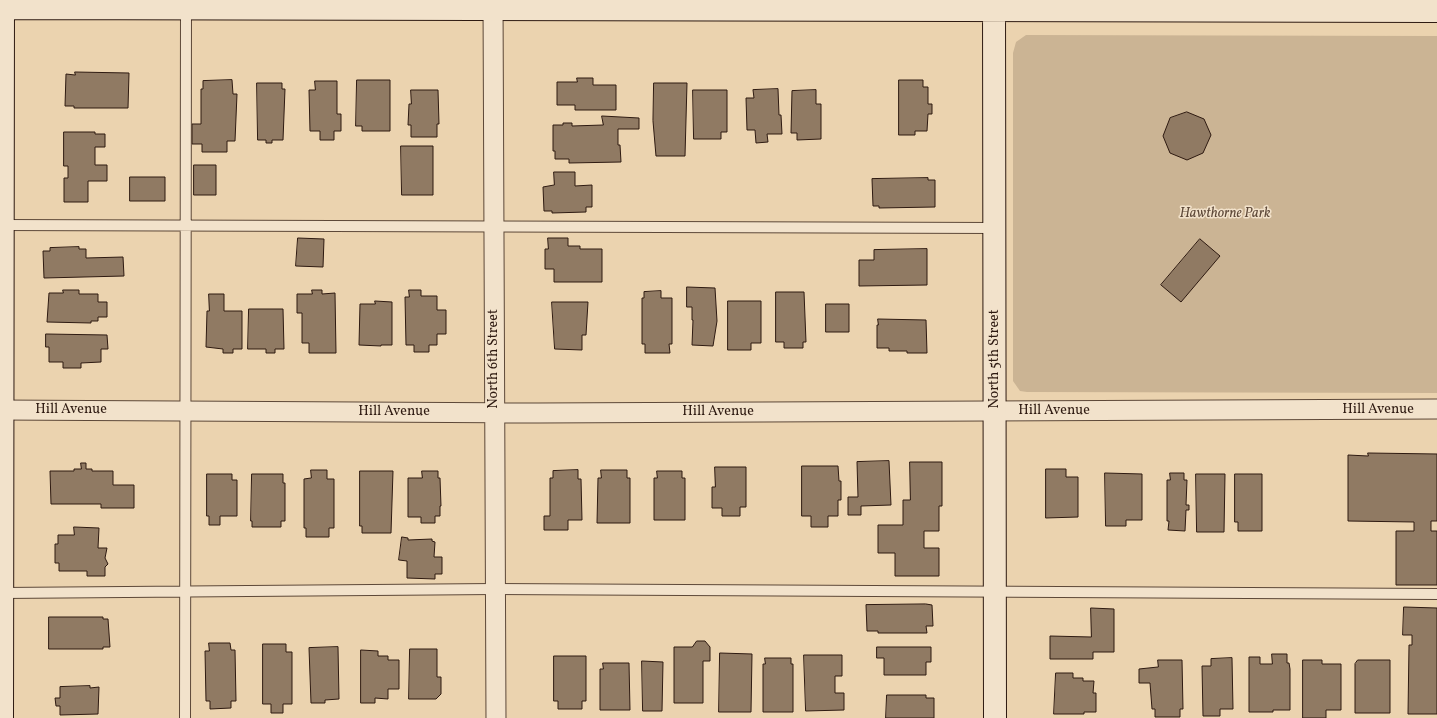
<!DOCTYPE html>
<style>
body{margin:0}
canvas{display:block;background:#ebd3af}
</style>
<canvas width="1437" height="718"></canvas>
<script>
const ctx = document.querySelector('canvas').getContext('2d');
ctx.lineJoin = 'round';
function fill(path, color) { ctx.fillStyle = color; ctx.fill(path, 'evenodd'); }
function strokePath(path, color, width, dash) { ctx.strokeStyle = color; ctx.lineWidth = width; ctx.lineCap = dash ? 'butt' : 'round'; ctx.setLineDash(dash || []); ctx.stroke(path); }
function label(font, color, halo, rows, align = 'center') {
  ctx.font = font + ' Vollkorn,serif'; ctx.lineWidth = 3; ctx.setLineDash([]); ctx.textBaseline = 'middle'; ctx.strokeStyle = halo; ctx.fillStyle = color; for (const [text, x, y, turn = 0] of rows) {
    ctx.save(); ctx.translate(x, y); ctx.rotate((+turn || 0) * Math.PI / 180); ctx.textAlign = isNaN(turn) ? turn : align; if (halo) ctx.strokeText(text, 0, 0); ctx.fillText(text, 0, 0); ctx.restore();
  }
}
fill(new Path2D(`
 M1026,35L1437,36V393L1027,392L1020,391L1013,381V53L1016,42Z`), '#cbb494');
const building = new Path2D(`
 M75,72L129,73L128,108H74V106H65L66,74L75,75Z
 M577,78H593V85H616V110H575V105H557V82H577Z
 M232,80L233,94H237L235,141H227V152H202V144H192V124H201V89H203V81Z
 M357,80H390V131H362V126H356Z
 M899,80H923V87H928V104H932V114H928L927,131H915V135H899Z
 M315,81H337V114H341V131H334V140H320V131H310L309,90H315Z
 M257,83H282V89H285L283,140H272V143H266V140H258Z
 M654,83H687L685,156H656L653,121Z
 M778,89L779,115H781L782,134H767L768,142L756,143L755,130H747L746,98H754L753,90Z
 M411,90H438L439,124H437V137H411V125H408L409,104H411Z
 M693,90H727V132H721V139H694Z
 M816,90V104H821V139L797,140V133H791L792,91Z
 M1187,112L1204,119L1211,135L1203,153L1187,160L1170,153L1163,136L1170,118Z
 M602,116L639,118V129H618V145H620L621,162L569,163V159H555V151H553V125H563V123H572V126L603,125Z
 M64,132H95V134H105V147H95V165H107V181H88V202H64V178H68V166H64Z
 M401,146H433V195H402Z
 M194,165H216V195H194Z
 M554,172H575V186L592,185V207H586V212L552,213V211H544L543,187L554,185Z
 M130,177H165V201H130Z
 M928,178V180H935V207L879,208V206H873L872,179Z
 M298,238L324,239L323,267L296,266Z
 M548,238H568V246H580V249H602V282H554V269H545V249H548Z
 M1200,239L1220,256L1181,302L1161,285Z
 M79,247V249H86V258L123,257L124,276L44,278L43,251H50V248Z
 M927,249V285L859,286V260H874V250Z
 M687,287L715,288L717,321L713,346L692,345L693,320H692V307H687Z
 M63,290H79V294H98V302H107V317H98V321H91V323L47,322L49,293H63Z
 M312,290H322V294L335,293L336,353H309V343H302V313H297V294H312Z
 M409,290H421V296H437V310H446V334H437V345H429V352H414V345H406L405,297H409Z
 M661,291V298H672V344H669L670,353H645V344H642V298H644V292Z
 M776,292H804L806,342H803V348H784V342H776Z
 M209,294H224V311H242V349H233V353H223V349L206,347L207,311H209Z
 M375,301L392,302V345H381V346L359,345L360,304H375Z
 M728,301H761V343H751V350H728Z
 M552,302H588L586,335H582V350L555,349Z
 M826,304H849V332H826Z
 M249,309H283L284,349H275V353H266V349H248Z
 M878,319L926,320L927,353H907V351H889V348H877V325H878Z
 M46,334L107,335L108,349H101V362L81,363V368H63V362H49V347H46Z
 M1368,453L1437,454V521H1431V531H1437V585H1396V531H1414V522L1348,521V455L1368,456Z
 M889,461L891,505L861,506V515H848V497H858L857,462Z
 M910,462H942V506H939V531H924V548H939V576H895V553H878V525H903V500H910Z
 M81,463H86V469H92V471H113V485H134V508H101V504H51L50,471H74V469H81Z
 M802,466H838L839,481H841V500H838V516H828V527H811V516H802Z
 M715,467H746V507H740V516H722V508H712V487H715Z
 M1046,469H1066V477H1078V517L1046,518Z
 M311,470H327V479H334V528H329V537H306V528H304V479L311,478Z
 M578,470V479H581L582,520H568V530H544V516H550V478H553V471Z
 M601,470H627V478H630V523H597L598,478H601Z
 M360,471H393L391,533H362V526H360Z
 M422,471H438V478H440L441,506H440V516H435V523H421V517H408V478H422Z
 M657,471H682V478H685V520H654V478H657Z
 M1105,473L1142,474V520H1126V526H1106Z
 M1170,473H1184V480H1187L1186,505H1189V510H1186L1185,531L1168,530L1169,521H1167V480H1170Z
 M207,474H232V480H237V516H220V525H209V516H207Z
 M252,474H283V483H285V521H281V527H252V521H251Z
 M1196,474H1225L1224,532H1197Z
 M1235,474H1262V531H1238V522H1235Z
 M74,527L99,528L98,548H107L105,558L108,564L105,567V576H87V571H59V563H55V544H58V535H74Z
 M402,537L408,538V540L432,539V541L435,542L434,557H442V574H435V579L407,578V561L399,560Z
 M926,604L932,605L933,626H926L927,633H878V631H867L866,605Z
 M1404,607L1437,608V714H1408L1409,645H1412V635H1403Z
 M1091,608L1114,609V652H1093V659H1050V636L1091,637Z
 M49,617H103V619H108L110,647H103V649H49Z
 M697,641H705L710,647V661H703V703H674V647H692Z
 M209,643H230L231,650H235L236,701H231V708L210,709V701H206L205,651H209Z
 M263,644H286V652H292V704H283V713H271V704H263Z
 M338,647L339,699L325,700V703H311L309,648Z
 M877,647H931V662H926V675H884V658H877Z
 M410,649H437V677H441V694L436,699H409Z
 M361,650L378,651V656H388V660H399V689H388V699L375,698V703H361Z
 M720,653L752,654L751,712H719Z
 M1272,654H1287V663H1289L1290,669V710H1273V712H1249V657H1260V664H1272Z
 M804,655H842V676H835V693H844V710L806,711Z
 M554,656H586V701H582V709H558V701H554Z
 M765,658H791V664H793V712H763V664H765Z
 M1232,658L1233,709H1220V716H1203L1202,666H1211V659Z
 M1158,660H1182L1183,709H1180V717H1155V709H1152L1150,683H1139V669L1158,667Z
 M1303,660H1322V664H1341V710H1326V718H1303Z
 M1358,660H1390V713H1355V664Z
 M642,661L663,662L662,711H643Z
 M603,663H629L630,710H600V669H603Z
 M1056,673H1073V678H1083V681H1094L1093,693H1096V712H1084V714H1054Z
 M90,686V688L99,687L98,714L60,715V706H56L55,698H60V687Z
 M887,695H926V698H934V718H886Z`);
fill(building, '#907a63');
strokePath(building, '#2e1a11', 1);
const lane = new Path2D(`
 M2,225L995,228
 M2,593L495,589L1437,594
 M185,718L186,6`);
const street = new Path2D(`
 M493,0L496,718
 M0,410L538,413L1437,409`);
const secondary = new Path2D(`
 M994,0L995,718
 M0,8L1437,11
 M2,718L3,0`);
strokePath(lane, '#5d4838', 12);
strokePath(street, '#5d4838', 21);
strokePath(secondary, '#2e1a11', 24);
strokePath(lane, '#f2e2cb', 10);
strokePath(street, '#f2e2cb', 19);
strokePath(secondary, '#f2e2cb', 22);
label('italic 14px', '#5d4838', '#f2e2cb', [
 ["Hawthorne Park",1225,214]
]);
label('14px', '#2e1a11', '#f2e2cb', [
 ["North 6th Street",494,359,-90],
 ["North 5th Street",995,359,-90],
 ["Hill Avenue",71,410],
 ["Hill Avenue",1378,410],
 ["Hill Avenue",1054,411],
 ["Hill Avenue",394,412],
 ["Hill Avenue",718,412]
]);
</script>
